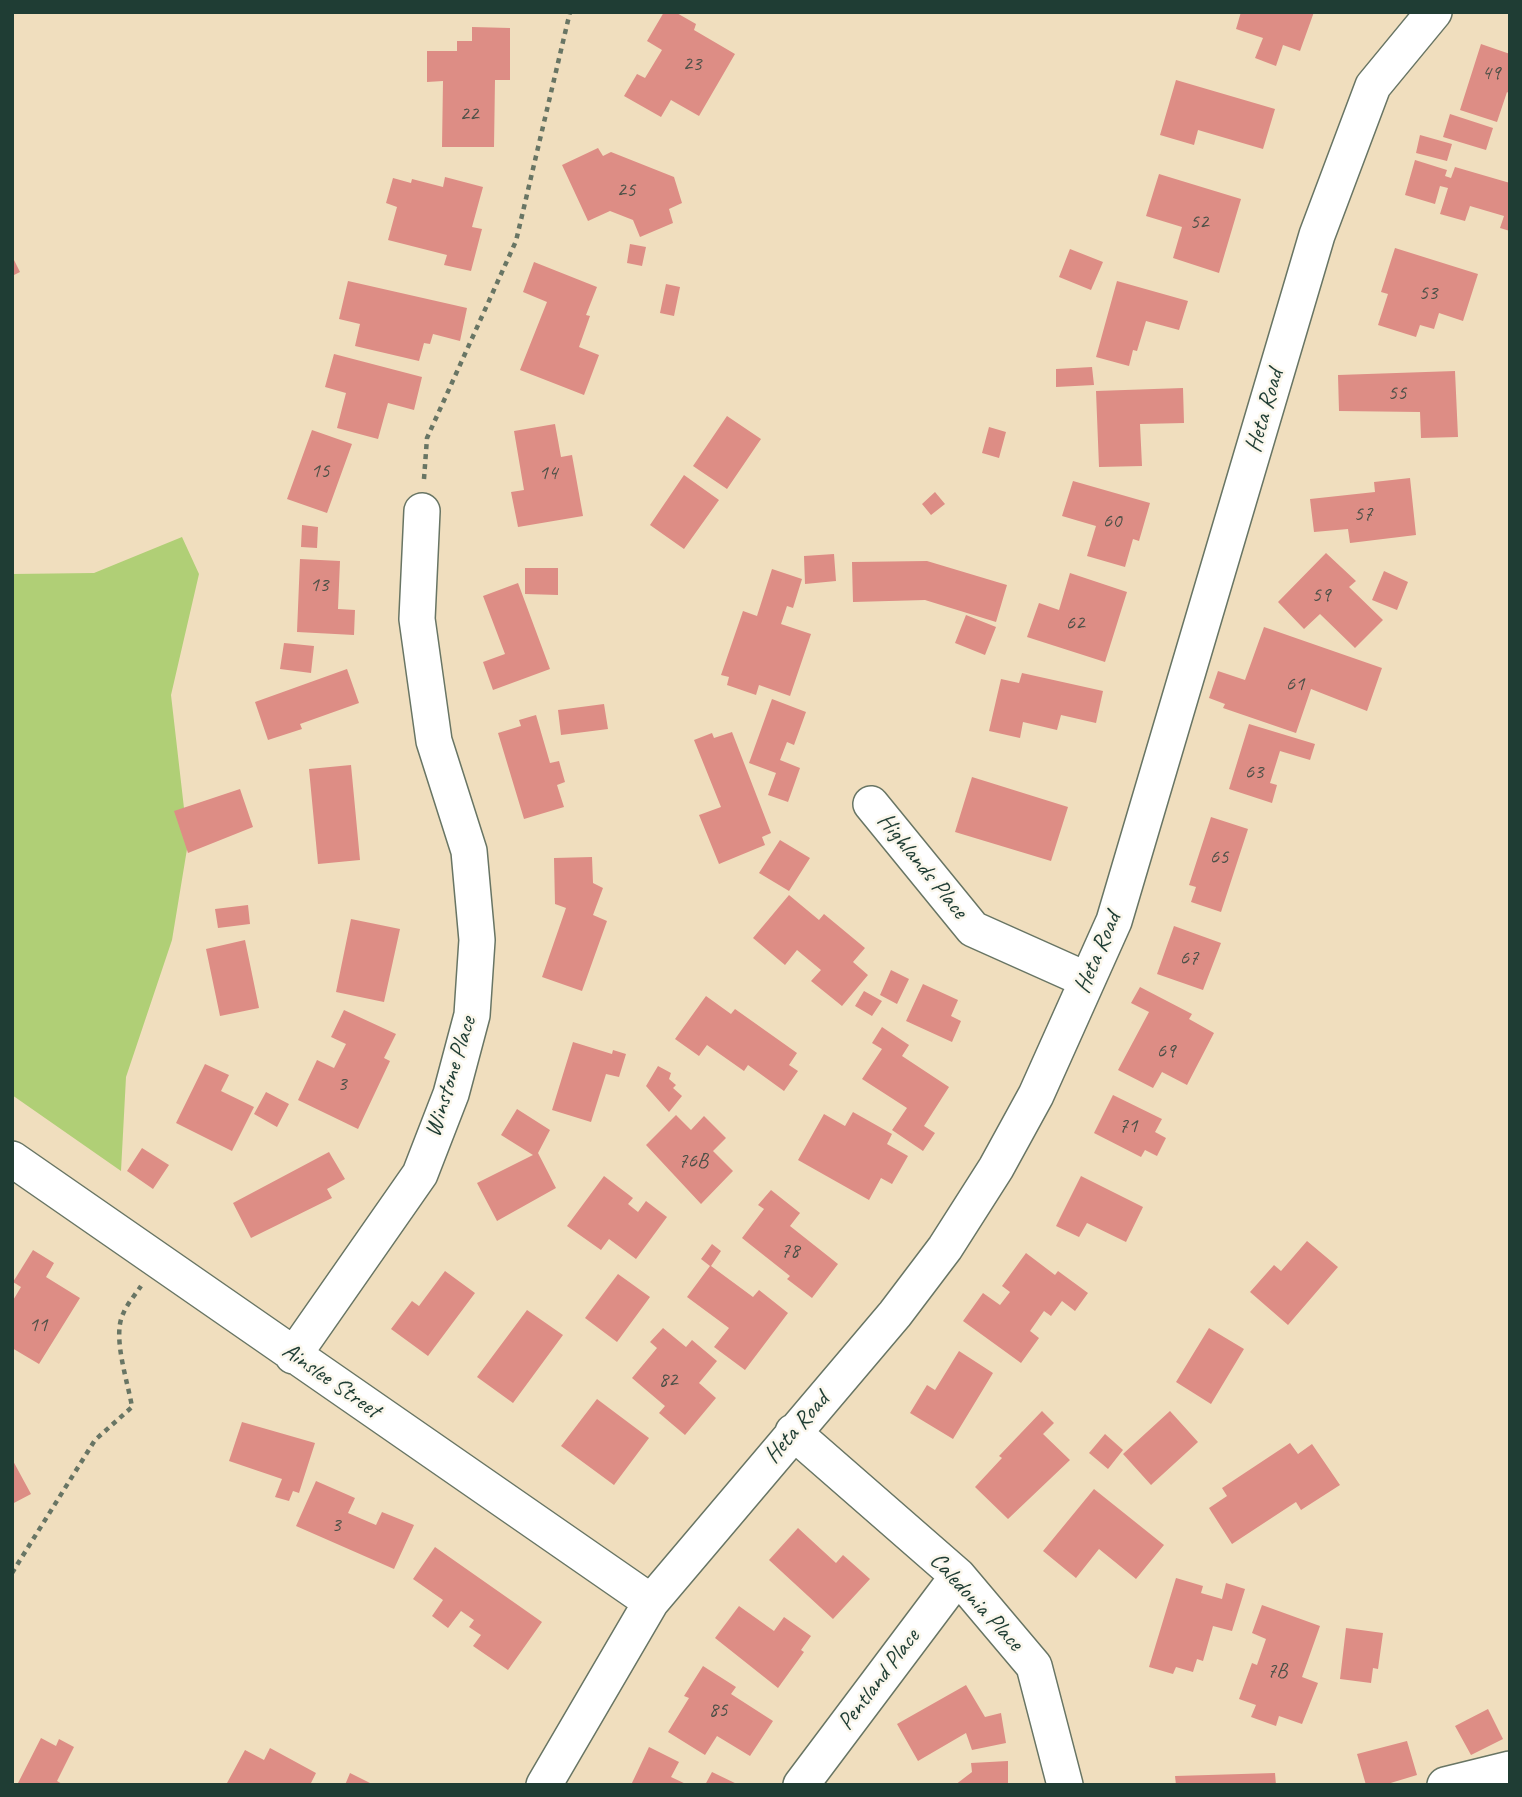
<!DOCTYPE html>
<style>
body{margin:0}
#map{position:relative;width:1522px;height:1797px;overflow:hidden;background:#f0debe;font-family:Caveat,sans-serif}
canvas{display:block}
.frame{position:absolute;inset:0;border:14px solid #1f3d34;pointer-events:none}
</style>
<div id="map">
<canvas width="1522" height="1797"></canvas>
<div class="frame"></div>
</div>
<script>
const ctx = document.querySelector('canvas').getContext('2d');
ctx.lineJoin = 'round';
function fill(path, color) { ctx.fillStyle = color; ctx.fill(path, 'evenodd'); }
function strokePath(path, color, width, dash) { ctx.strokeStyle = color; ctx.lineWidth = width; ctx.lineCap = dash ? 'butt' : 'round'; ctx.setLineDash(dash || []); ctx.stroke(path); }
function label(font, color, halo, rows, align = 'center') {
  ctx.font = font + ' Caveat,sans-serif'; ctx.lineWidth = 5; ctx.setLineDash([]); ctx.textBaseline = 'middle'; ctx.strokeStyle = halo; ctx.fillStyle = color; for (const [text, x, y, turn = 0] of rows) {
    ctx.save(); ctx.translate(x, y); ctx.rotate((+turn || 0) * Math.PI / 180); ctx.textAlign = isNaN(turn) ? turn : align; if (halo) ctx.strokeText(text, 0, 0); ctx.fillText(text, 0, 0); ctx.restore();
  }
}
fill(new Path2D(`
 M182,537L199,574L171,695L188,843L172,940L126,1077L121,1171L12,1095V574L94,573Z`), '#b0cf76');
fill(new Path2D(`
 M664,12H675L696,24L694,30L735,54L699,116L671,100L661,117L624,96L637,74L645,78L662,50L647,41Z
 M1241,12H1314L1300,51L1283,45L1276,66L1255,58L1263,38L1236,29Z
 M472,27L510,28V80H495L494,147H442L443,81L427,82V51H457V41H472Z
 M1481,44L1510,54V94L1507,92L1497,122L1460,110Z
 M1176,80L1275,109L1263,149L1198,130L1194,145L1160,135Z
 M1450,114L1493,128L1486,150L1443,137Z
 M1420,135L1452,144L1447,161L1416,153Z
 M598,148L603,156L611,152L674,177L682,203L669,209L673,223L640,237L633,220L610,211L588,221L562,165Z
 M1415,160L1447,170L1445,176L1451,178L1455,167L1510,183V231L1500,228L1504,216L1470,206L1465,221L1440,214L1448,188L1440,186L1435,204L1405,195Z
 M1159,174L1241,199L1219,273L1173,258L1182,227L1146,216Z
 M445,177L483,187L472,227L482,229L471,271L444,265L447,255L388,240L397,207L386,203L393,178L411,183L412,179L443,187Z
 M630,244L646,247L642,266L627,263Z
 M1395,248L1478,274L1463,321L1439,313L1434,329L1420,325L1416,337L1378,325L1388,294L1381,292Z
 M1070,249L1103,262L1091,290L1059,277Z
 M12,256L20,272L12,276Z
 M534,262L597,287L586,315L590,316L579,347L599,355L584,395L520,370L547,302L523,292Z
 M348,281L467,308L460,341L433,334L430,344L424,343L419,361L355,346L360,324L339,319Z
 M1117,281L1188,301L1179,330L1146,321L1137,351L1133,350L1129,366L1096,357Z
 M666,284L680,287L674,316L660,313Z
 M334,354L422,377L414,410L388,403L378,439L337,428L346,393L325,387Z
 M1092,367L1094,385L1056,387V369Z
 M1455,371L1458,437L1421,438L1420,412L1339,411L1338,375Z
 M1183,388L1184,423L1140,424L1142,466L1099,467L1096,391Z
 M727,416L761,439L727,489L693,466Z
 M555,424L561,457L572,455L583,516L518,527L511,492L524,490L514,431Z
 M989,427L1006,432L999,458L982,453Z
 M312,430L352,444L327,513L287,499Z
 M684,475L719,500L684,549L650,525Z
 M1410,478L1416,535L1350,543L1348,529L1314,532L1310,499L1375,492L1374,482Z
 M1073,481L1150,503L1139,541L1133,539L1125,567L1087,556L1096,526L1062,516Z
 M935,492L945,504L931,515L922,504Z
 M302,525L318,527L317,548L301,547Z
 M1326,553L1356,581L1349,587L1383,620L1355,648L1320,614L1304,629L1278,602Z
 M834,554L836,581L805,584L804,556Z
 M300,559L340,561L338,609L355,610L354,635L297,632Z
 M927,561L1007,585L996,622L925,600L853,602L852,562Z
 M525,568H558V595L525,594Z
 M772,569L802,579L793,608L787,606L781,624L811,634L790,696L759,685L756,695L727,685L729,677L721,675L743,611L757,616Z
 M1384,571L1408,582L1397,610L1372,600Z
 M1070,573L1127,592L1105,662L1027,637L1039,603L1059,610Z
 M518,583L550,669L493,690L483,662L505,654L483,596Z
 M966,615L996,627L985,655L955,643Z
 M1264,627L1382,668L1367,711L1311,689L1296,733L1223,708L1225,704L1209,698L1218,671L1245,680Z
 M284,643L314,646L311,673L280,669Z
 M347,669L359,703L300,724L302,729L268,740L255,702Z
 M1022,673L1103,691L1096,723L1061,715L1057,730L1023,722L1020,738L989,731L1001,679L1019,683Z
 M772,699L806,712L794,745L787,742L780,760L800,768L788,802L768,795L776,773L749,763Z
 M604,704L608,729L561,735L558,710Z
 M536,715L550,763L559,761L565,782L557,785L564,807L524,819L498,733L521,726L519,720Z
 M1249,724L1315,744L1310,760L1280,751L1270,783L1277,785L1272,803L1229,789Z
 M732,732L771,833L762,837L765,845L719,864L699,815L721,807L694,740L712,733L714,738Z
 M351,765L360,860L318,864L309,769Z
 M972,777L1068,807L1051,861L955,832Z
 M240,789L253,827L188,853L174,811Z
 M1211,817L1248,829L1221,912L1191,902L1196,887L1189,885Z
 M780,840L810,858L789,891L759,873Z
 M592,857L593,883L603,888L593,915L607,921L582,991L542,977L566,908L555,904L554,858Z
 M789,895L819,920L824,914L865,948L853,962L868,975L842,1006L811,981L821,970L797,950L785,965L753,938Z
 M248,905L250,924L218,928L215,909Z
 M351,919L400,929L384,1002L336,992Z
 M1174,926L1221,943L1203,990L1157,974Z
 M245,940L259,1008L220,1016L206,949Z
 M891,970L909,979L897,1004L880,995Z
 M923,984L958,1000L951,1016L961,1021L952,1042L906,1021Z
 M1140,987L1192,1014L1189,1019L1214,1033L1187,1085L1162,1072L1153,1088L1118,1070L1149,1012L1131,1003Z
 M864,991L882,1001L872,1016L855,1006Z
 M706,996L731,1014L735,1009L797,1053L789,1065L798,1071L784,1091L748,1065L744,1071L707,1045L699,1056L675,1039Z
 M344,1010L396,1034L384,1058L390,1061L358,1129L298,1100L317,1060L334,1068L346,1044L331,1037Z
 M882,1027L909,1045L902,1056L949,1087L924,1126L935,1133L923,1151L892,1130L907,1108L862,1079L882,1049L872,1043Z
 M573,1042L612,1054L613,1050L626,1054L619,1077L606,1074L591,1122L552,1110Z
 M205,1064L229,1075L221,1091L254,1107L232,1151L176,1123Z
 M658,1066L671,1073L669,1079L676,1085L673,1088L682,1096L669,1112L646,1086Z
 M266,1092L289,1104L277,1127L254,1114Z
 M1113,1095L1162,1119L1155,1132L1166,1138L1157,1156L1145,1150L1141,1157L1094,1133Z
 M517,1109L550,1130L538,1153L556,1188L497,1221L477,1183L533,1155L501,1135Z
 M853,1112L892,1134L887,1144L908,1156L892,1184L881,1178L869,1200L798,1160L824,1114L845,1126Z
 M676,1115L691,1130L704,1116L726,1138L713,1151L733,1171L701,1204L646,1145Z
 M142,1148L169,1165L153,1189L127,1171Z
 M329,1152L345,1179L327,1189L332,1198L251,1238L233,1203Z
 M604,1176L633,1198L628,1204L638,1212L646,1201L667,1217L636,1259L609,1239L601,1250L567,1226Z
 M1081,1176L1143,1207L1126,1242L1087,1223L1079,1237L1056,1226Z
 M771,1190L800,1213L790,1226L838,1264L812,1298L787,1279L790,1276L742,1238L764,1209L758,1205Z
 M1307,1241L1338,1267L1288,1325L1250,1292L1274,1265L1281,1271Z
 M712,1244L721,1251L711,1266L753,1297L759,1290L788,1313L745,1370L714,1347L729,1328L687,1297L710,1266L701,1259Z
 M33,1250L54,1263L46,1277L80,1298L39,1364L12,1348V1302L21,1287L13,1282Z
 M1026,1253L1055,1275L1058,1271L1088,1293L1075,1311L1062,1301L1051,1316L1044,1311L1030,1331L1039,1338L1021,1363L963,1321L983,1293L1000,1305L1010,1292L1002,1286Z
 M445,1271L475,1293L428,1356L391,1329L412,1301L419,1306Z
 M618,1274L650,1297L617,1342L585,1318Z
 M527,1310L563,1335L513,1403L477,1377Z
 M663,1328L686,1347L692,1340L717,1361L699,1383L716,1398L685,1435L659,1413L665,1406L632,1378L657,1348L650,1342Z
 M1209,1328L1244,1349L1211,1404L1176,1382Z
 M959,1351L993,1373L953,1439L910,1413L927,1385L935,1390Z
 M597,1399L649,1438L614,1485L561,1446Z
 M1042,1411L1054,1423L1043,1434L1070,1460L1008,1519L975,1487L1002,1458L999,1456Z
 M1170,1411L1198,1442L1151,1485L1123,1454Z
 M242,1422L315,1443L299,1493L293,1491L289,1501L275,1497L282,1479L229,1461Z
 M1105,1434L1123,1450L1108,1469L1089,1453Z
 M1290,1443L1298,1454L1312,1444L1340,1485L1301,1510L1296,1502L1232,1544L1209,1508L1227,1496L1222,1488Z
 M12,1459L31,1494L12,1504Z
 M316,1481L355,1498L348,1513L376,1525L382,1512L414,1525L394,1569L296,1526Z
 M1094,1489L1164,1545L1136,1579L1099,1549L1076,1578L1043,1551Z
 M798,1528L836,1563L843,1555L870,1579L833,1619L769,1560Z
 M435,1547L542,1622L508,1670L473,1646L481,1635L469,1627L474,1620L461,1611L448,1628L432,1616L443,1600L413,1579Z
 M1176,1578L1203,1586L1201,1593L1222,1599L1226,1583L1245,1589L1232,1631L1213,1626L1203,1661L1197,1659L1193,1672L1176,1667L1173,1674L1149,1667Z
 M1262,1605L1320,1626L1302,1677L1318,1683L1302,1724L1279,1716L1276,1726L1251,1717L1256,1705L1239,1699L1252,1663L1257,1665L1266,1639L1252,1633Z
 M739,1606L774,1631L784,1617L811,1636L801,1650L804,1652L778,1688L715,1638Z
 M1346,1628L1383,1633L1378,1669L1373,1668L1371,1683L1340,1679Z
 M703,1666L736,1687L731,1694L773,1721L750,1756L717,1736L705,1755L668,1732L689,1698L684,1696Z
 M966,1685L985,1717L1001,1713L1006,1743L972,1750L966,1733L918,1761L897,1724Z
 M1488,1709L1503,1739L1471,1755L1455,1726Z
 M41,1738L56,1746L59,1739L74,1747L57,1781L64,1785H17Z
 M1407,1741L1417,1775L1384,1785H1366L1357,1754Z
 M649,1747L679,1762L671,1777L688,1785H631Z
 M270,1748L316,1773L310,1785L227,1783L245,1750L264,1760Z
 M1008,1761V1785H955L972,1772L971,1763Z
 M712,1772L739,1785H705Z
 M350,1773L374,1785H345Z
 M1275,1773L1276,1785H1176L1175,1776Z`), '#dd8d85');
const minor = new Path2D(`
 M871,804L973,929L1087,980
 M12,1159L651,1602
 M293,1356L420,1174L451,1094L472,1015L477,940L469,851L434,741L417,619L422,511
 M793,1432L958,1576L1034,1666L1065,1785
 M544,1785L651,1602L895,1314L945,1248L996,1168L1036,1095L1114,921L1317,235L1373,86L1434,12
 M801,1785L958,1576
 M1445,1785L1510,1769`);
strokePath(minor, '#687564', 38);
strokePath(new Path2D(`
 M424,479L427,438L516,241L570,12
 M12,1573L95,1440L132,1407C128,1382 112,1337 123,1314C127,1304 135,1295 141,1286`), '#687564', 4.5, [5, 5]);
strokePath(minor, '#fff', 35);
label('21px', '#4e5148', null, [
 ["23",692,64],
 ["49",1491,73],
 ["22",469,114],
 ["25",626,190],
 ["52",1199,222],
 ["53",1428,293],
 ["55",1397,393],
 ["15",320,471],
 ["14",548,473],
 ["57",1363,514],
 ["60",1112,521],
 ["13",319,585],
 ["59",1321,595],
 ["62",1075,623],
 ["61",1295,684],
 ["63",1254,772],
 ["65",1219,857],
 ["67",1189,958],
 ["69",1166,1051],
 ["3",342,1084],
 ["71",1128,1126],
 ["76B",693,1161],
 ["78",790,1251],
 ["11",38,1325],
 ["82",668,1380],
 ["3",336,1525],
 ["7B",1277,1671],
 ["85",718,1710]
]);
label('24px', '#1f3d34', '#fbf7ec', [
 ["Heta Road",1265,411,-74],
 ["Highlands Place",922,866,51],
 ["Heta Road",1098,953,-67],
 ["Winstone Place",451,1077,-73],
 ["Ainslee Street",331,1381,35],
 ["Heta Road",797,1428,-49],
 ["Caledonia Place",976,1602,47],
 ["Pentland Place",879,1680,-53]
]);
</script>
